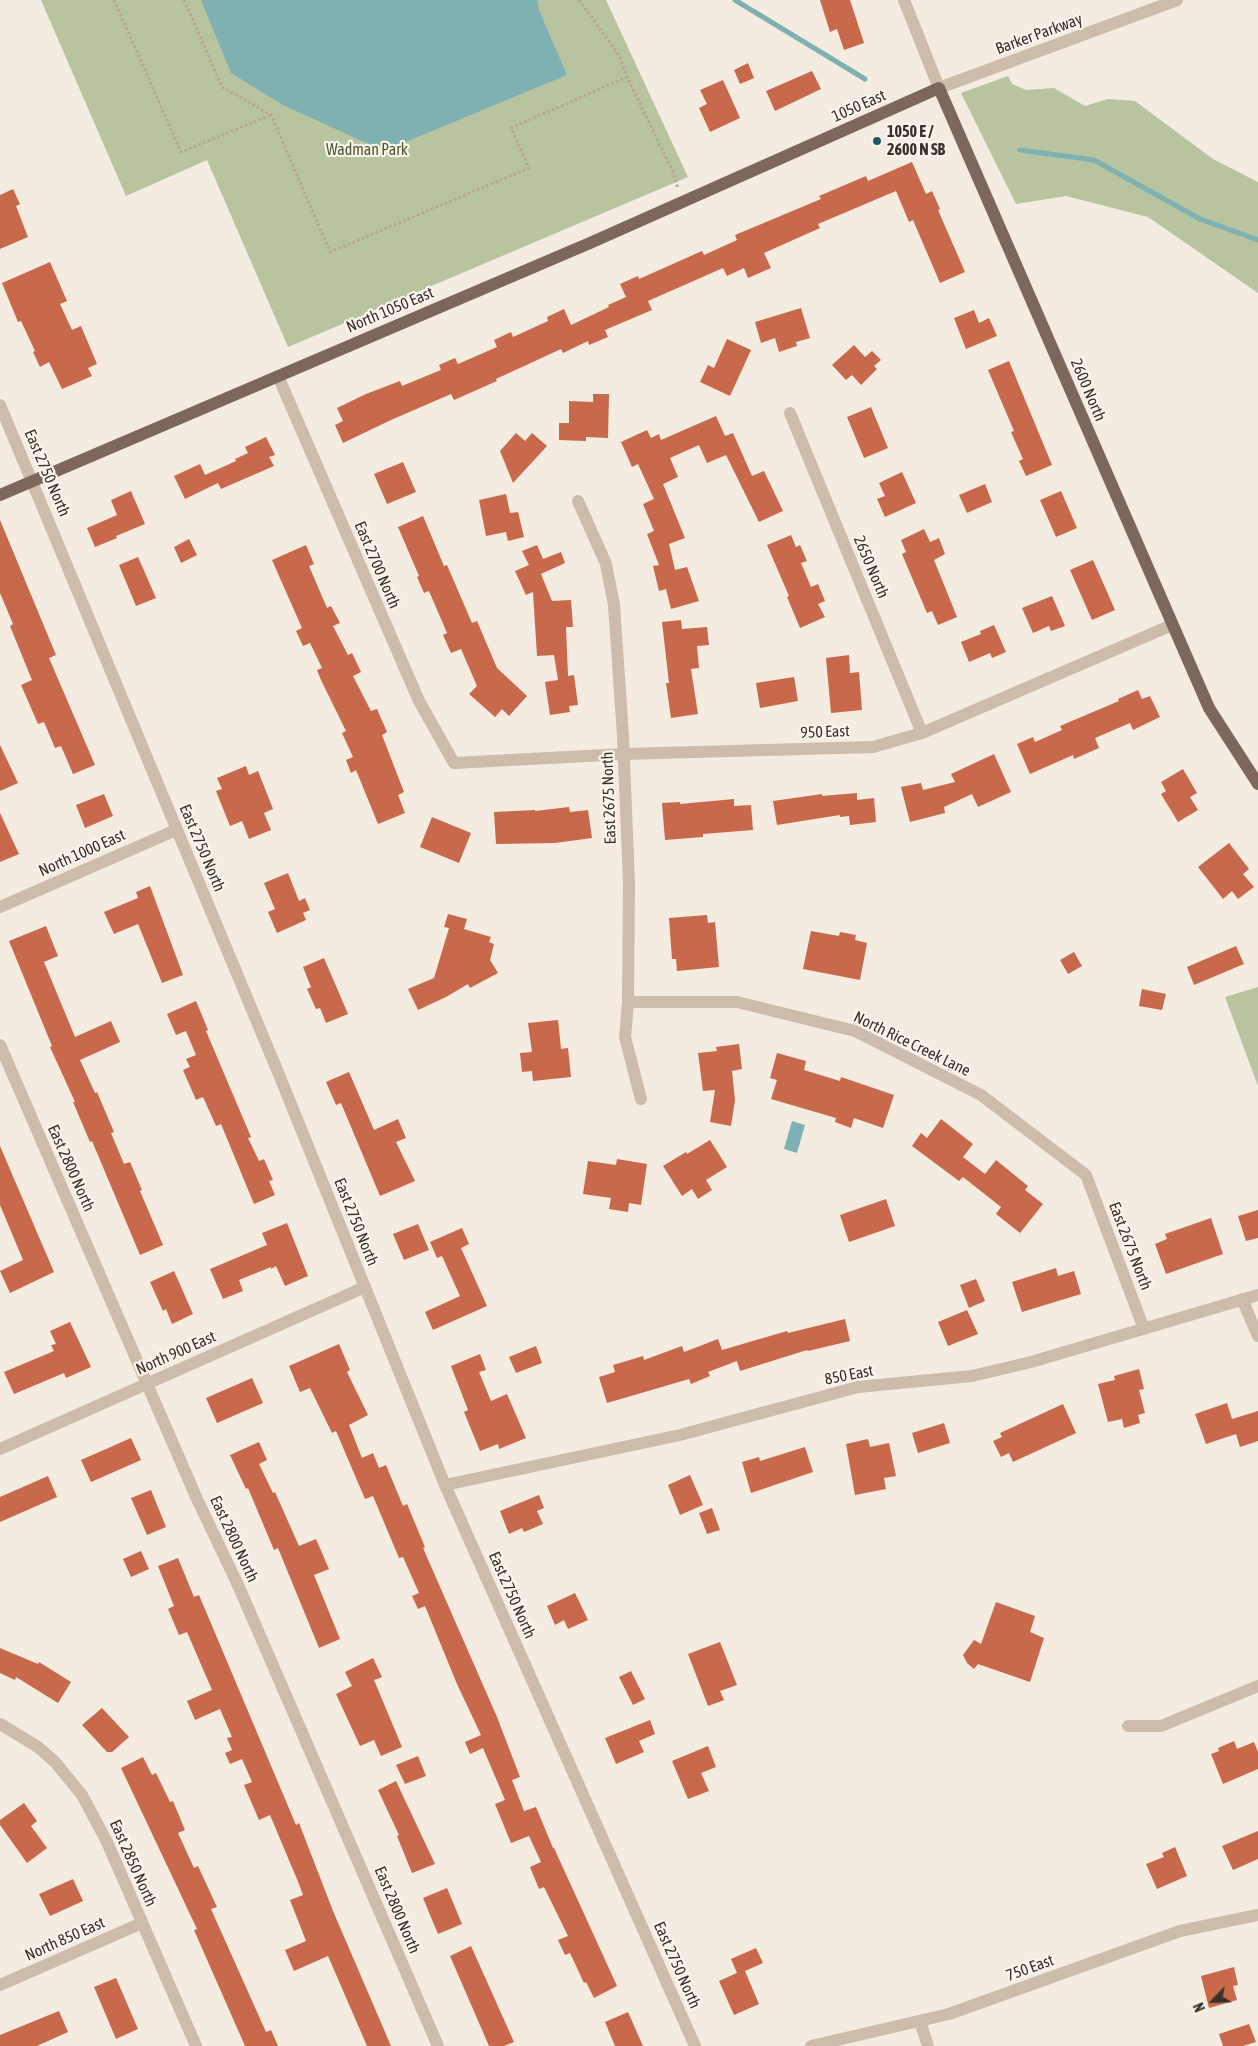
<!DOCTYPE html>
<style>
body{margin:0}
#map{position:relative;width:1258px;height:2046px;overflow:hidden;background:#f4ebe1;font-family:"Asap Condensed",sans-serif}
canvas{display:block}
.north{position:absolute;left:1188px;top:1976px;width:50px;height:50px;-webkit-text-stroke:4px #fbf5ee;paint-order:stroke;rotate:246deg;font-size:14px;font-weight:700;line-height:20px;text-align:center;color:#3b302b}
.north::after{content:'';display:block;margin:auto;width:18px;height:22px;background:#3b302b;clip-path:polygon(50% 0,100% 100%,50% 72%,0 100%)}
</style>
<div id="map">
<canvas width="1258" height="2046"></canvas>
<div class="north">N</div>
</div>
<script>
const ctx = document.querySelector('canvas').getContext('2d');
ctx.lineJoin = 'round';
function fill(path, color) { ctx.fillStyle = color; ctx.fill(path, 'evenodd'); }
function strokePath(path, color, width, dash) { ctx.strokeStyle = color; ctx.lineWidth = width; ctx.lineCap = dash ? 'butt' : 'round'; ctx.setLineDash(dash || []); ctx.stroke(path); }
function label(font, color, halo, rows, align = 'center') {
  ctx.font = font + ' "Asap Condensed",sans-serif'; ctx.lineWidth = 4.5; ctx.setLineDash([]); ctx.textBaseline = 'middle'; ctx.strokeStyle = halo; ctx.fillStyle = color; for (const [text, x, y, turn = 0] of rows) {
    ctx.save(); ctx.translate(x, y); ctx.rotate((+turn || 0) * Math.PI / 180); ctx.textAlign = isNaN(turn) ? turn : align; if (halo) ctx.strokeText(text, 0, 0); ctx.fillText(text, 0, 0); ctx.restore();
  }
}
fill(new Path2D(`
 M41,0H606L688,177L288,347L207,160L126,196Z
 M1008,76L1012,84L1026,90L1054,88L1085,106L1108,99L1135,101L1213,159L1258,182V293L1148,217L1066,196L1016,204L961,93Z
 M1258,987V1086L1225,997Z`), '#b8c4a0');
fill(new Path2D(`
 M201,0H537L539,10L567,75L384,151L283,105L231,73Z
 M792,1121L805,1125L797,1153L784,1149Z`), '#7fb0b2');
strokePath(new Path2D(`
 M735,0L865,79
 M1020,150L1094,160L1200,219L1258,240`), '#7fb0b2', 5);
fill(new Path2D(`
 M820,0H850L864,43L844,50L837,29L830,32Z
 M748,63L754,78L740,84L734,70Z
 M812,71L821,89L775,111L766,91Z
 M723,80L740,118L710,132L699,108L707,104L700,90Z
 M912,162L926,194L932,191L940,209L938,210L965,272L940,283L913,220L909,222L896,191L818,224L820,228L764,253L771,268L748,278L744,268L727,276L723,268L648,301L652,310L605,330L608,337L589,345L588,341L563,353L561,349L496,379L497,381L454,400L451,394L391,420L343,443L335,425L343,421L337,408L366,394L400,381L402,386L441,370L439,365L455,358L458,364L497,347L494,340L511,332L513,337L548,321L547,317L564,309L571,325L609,307L608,305L626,297L620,284L638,276L639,279L702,251L704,255L737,240L735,235L821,199L819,196L866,176L868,181Z
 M13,189L20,204L16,206L28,237L0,249V195Z
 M50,262L67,301L60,304L72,330L81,326L97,364L88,368L92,376L62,389L49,362L40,367L33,352L35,351L21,321L18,322L2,283Z
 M801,308L810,338L796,342L797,346L779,352L775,338L761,343L755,322Z
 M974,310L979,323L989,318L997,336L966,349L954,318Z
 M727,339L751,350L730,396L700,382L708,365L714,368Z
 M854,345L865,357L872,351L881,360L874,366L877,369L861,385L852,375L846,380L832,365Z
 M1009,361L1052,465L1026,476L1019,461L1023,459L1011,432L1014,431L988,370Z
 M593,394H609L608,438L586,437V441L559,440V423H569V401L593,402Z
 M871,407L888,448L864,458L847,417Z
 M716,416L725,436L733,433L752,476L764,471L783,511L759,522L726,455L707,463L699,445L670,458L678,477L663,484L685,538L669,544L675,570L687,567L699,601L671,609L666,589L659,591L653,566L659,565L647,534L654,531L643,504L654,499L638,464L632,467L621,442L647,430L651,438L659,434L661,440Z
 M516,433L525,441L532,433L547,446L513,483L500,451Z
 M266,437L275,455L269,457L274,466L221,489L218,483L185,499L174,476L200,464L205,475L236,461L235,459L248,453L245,447Z
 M403,462L416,492L387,504L374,474Z
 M902,472L916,503L885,517L877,499L885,496L879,483Z
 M985,484L992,502L967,513L959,495Z
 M131,491L145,524L116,536L117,538L95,547L87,528L117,515L111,500Z
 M1061,491L1077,528L1056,537L1040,500Z
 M506,494L510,513L518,512L524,537L508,541L506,532L486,536L479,500Z
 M423,516L444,566L447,565L472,623L477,621L497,668L527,696L509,716L502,709L495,717L469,694L477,686L461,649L451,653L443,635L447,633L429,591L424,593L417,577L419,576L398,527Z
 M0,520L56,655L49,658L95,765L73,774L61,746L55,748L44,722L38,724L21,685L32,680L10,626L13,624L0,593Z
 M924,529L930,542L939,538L945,554L934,560L957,617L938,625L932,611L927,613L902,554L906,552L901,540Z
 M791,535L796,547L800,545L807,561L801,563L811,587L818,584L825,601L818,604L825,617L800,628L787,597L789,596L767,545Z
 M189,539L197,555L181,563L174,547Z
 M306,545L314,564L309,566L327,608L331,606L340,623L333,626L348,655L352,653L361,672L353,676L371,711L377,709L387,732L382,735L404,792L398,795L405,813L378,824L356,770L351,773L346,760L353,757L342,733L346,731L321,680L317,670L322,668L310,643L303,646L296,631L302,628L272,560Z
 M537,545L543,559L561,552L565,563L541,574L552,601L571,600L573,627H566L568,676L574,675L578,705L569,706L570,712L550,715L545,682L558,680L554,655L537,656L533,592L526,595L515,571L529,565L522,551Z
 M138,557L156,598L136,606L119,565Z
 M1093,560L1115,610L1092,620L1070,570Z
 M1052,596L1065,626L1051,631L1049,626L1033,633L1022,608Z
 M681,620L682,629L707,627L709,645L697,646L699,668L691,669L698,714L671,718L666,683H669L662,622Z
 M994,625L1006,652L992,658L990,653L969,662L961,642L981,634L980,631Z
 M849,655L850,673L859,672L862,710L831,713L826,658Z
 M794,677L798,701L760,708L756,683Z
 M1138,690L1142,699L1150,696L1160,717L1133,730L1130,723L1095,738L1099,748L1074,759L1073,755L1030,774L1017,744L1033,737L1035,742L1062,730L1060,726L1119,701L1118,699Z
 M0,745L18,783L0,791Z
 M994,754L1011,792L978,807L972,794L944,807L945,813L910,822L901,787L921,783L923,790L955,782L951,774Z
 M246,766L249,775L258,771L273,809L264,813L271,830L249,839L242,821L230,826L216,791L222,789L217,778Z
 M1183,769L1197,793L1190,797L1198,810L1178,822L1161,794L1166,791L1161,782Z
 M857,793V800L874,798L876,822L850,825L849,816L840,817V815L777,825L773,801L822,794V796Z
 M104,794L113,816L85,828L76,805Z
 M734,799V806L751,805L753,830L703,834V837L665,840L662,803L680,802V804Z
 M569,807L570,812L588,810L592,838L555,843L496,844L494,812L535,810V811Z
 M0,813L19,854L0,862Z
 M432,817L471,833L459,863L420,847Z
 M1229,843L1249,869L1243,874L1254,887L1238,899L1232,891L1223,899L1198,867Z
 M288,873L299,901L305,898L310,910L303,913L306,920L277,933L268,912L275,909L264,883Z
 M150,886L183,975L162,983L138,924L114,934L104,912L138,898L136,892Z
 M448,914L467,919L464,929L491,937L489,942L494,944L490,960L498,973L470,988L468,984L446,997L418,1010L408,989L434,978L449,928L444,927Z
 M707,915L708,923L715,922L719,967L677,971L676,959H672L669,918Z
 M46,926L58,956L44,962L75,1037L111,1021L120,1042L80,1060L95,1093L97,1092L114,1132L111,1133L124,1164L130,1162L142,1190L140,1191L163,1245L140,1255L92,1141L90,1142L73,1102H75L50,1047L52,1046L9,941Z
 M811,931L839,936L840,932L856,935L855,940L867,943L860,980L803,969Z
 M1236,946L1244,964L1194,985L1187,967Z
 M1074,952L1082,966L1068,974L1060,960Z
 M324,958L348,1014L326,1023L320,1008L316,1009L307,989L311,987L303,967Z
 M1142,989L1166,994L1162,1010L1139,1006Z
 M196,1001L208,1030L206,1031L251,1137L248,1138L259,1161L264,1159L273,1180L269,1181L275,1195L254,1204L221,1124L216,1126L203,1097L196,1100L183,1070L190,1067L186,1059L196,1055L186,1031L176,1035L167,1014Z
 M558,1020L561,1049L568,1048L571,1077L533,1081L532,1071L522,1072L520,1053L532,1052L528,1023Z
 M739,1044L742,1069L732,1071L735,1100L731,1126L710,1122L715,1090L703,1091L698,1053L717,1051L716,1047Z
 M777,1053L806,1061L804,1070L840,1081L841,1077L894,1095L883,1128L854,1118L851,1128L835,1122L836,1118L771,1099L777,1080L770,1078Z
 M349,1072L374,1130L398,1119L406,1138L396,1142L415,1181L380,1196L341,1103L336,1105L326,1082Z
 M941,1119L973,1144L963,1157L985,1174L996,1160L1028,1186L1025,1190L1043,1204L1020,1233L996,1214L1001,1207L963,1177L959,1181L912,1146L921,1133L927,1138Z
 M710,1140L727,1167L706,1180L712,1190L698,1199L692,1189L682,1196L663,1166L686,1152L687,1154Z
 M0,1146L54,1272L10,1293L0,1271L23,1260L0,1205Z
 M617,1159L647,1164L641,1205L629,1203L628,1212L609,1209L611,1198L583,1194L588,1161L616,1165Z
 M886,1199L895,1226L849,1242L840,1215Z
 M1258,1210V1238L1246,1241L1238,1216Z
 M1211,1218L1223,1254L1166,1274L1155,1244L1167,1239L1165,1234Z
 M287,1223L308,1276L285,1286L276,1266L271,1269V1267L239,1280L243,1291L223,1299L210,1269L267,1245L262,1233Z
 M418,1224L429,1250L404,1260L393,1234Z
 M462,1228L469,1244L461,1248L487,1306L433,1330L425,1312L460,1296L442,1256L437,1258L430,1242Z
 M1056,1268L1058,1276L1074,1271L1081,1294L1022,1312L1012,1282Z
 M174,1271L193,1314L172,1324L166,1309L163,1311L150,1282Z
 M976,1279L985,1301L969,1308L960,1285Z
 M967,1310L978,1334L948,1346L938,1322Z
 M845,1319L850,1341L808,1351L807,1350L740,1371L737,1361L708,1372L710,1376L691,1384L689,1379L607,1403L599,1377L615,1372L613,1365L643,1356L644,1360L682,1346L684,1352L718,1339L722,1350L787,1331L788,1333Z
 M70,1322L91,1367L66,1378L64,1373L14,1394L4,1372L54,1351L51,1345L56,1344L50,1331Z
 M339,1344L350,1370L347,1372L368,1415L349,1425L362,1458L373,1453L379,1468L386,1465L403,1506L407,1504L425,1547L423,1548L497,1717L520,1777L512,1780L524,1811L536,1807L553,1848H554L617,1986L594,1998L586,1982L584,1983L570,1953L565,1955L558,1940L568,1936L544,1887L539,1889L530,1867L541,1862L529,1836L511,1843L495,1804L505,1800L483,1748L470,1754L465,1742L481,1735L457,1684L425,1606L418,1609L412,1596L419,1593L403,1557L399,1558L373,1496L365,1499L336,1431L332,1433L310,1388L300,1392L289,1366Z
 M536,1346L542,1363L516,1373L509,1357Z
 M480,1354L486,1370L479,1372L491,1401L507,1394L526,1438L499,1449L498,1444L480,1451L464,1412L468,1410L451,1366Z
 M1139,1369L1144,1389L1139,1390L1145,1413L1138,1415L1140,1423L1124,1428L1122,1419L1108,1422L1098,1384L1115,1380L1114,1376Z
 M252,1378L263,1403L217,1423L206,1398Z
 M1227,1403L1232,1419L1258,1411V1441L1240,1447L1236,1434L1206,1444L1195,1414Z
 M1063,1404L1076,1433L1013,1462L1009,1453L1001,1457L993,1441L1002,1437L1000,1433Z
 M944,1423L950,1443L918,1453L912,1433Z
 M131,1438L141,1460L91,1482L81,1460Z
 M868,1439L870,1447L889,1443L896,1476L884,1478L886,1489L855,1495L846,1444Z
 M259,1442L267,1460L259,1464L273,1493L275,1492L299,1546L316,1539L329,1569L314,1575L340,1639L319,1648L278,1548L274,1550L248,1488L246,1489L230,1455Z
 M805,1447L813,1472L751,1493L742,1462L759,1457L760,1461Z
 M690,1475L703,1505L680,1515L668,1485Z
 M48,1476L57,1497L0,1522V1497Z
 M151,1490L166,1527L147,1535L131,1498Z
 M539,1495L544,1508L537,1511L543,1524L524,1532L522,1528L509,1534L500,1511Z
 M712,1508L720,1530L707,1534L699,1513Z
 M141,1551L149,1569L131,1577L123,1559Z
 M178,1558L194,1597L199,1595L296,1825L299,1823L333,1911L391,2046H367L328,1956L294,1971L285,1950L306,1941L290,1900L303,1895L299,1884L270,1815L259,1820L244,1785L252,1782L242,1759L230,1764L225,1753L232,1750L227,1738L232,1737L220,1709L195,1720L187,1701L212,1690L187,1632L179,1635L168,1609L174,1606L158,1566Z
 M575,1593L588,1620L568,1629L564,1620L555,1625L547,1606Z
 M996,1602L1035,1616L1030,1632L1044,1638L1030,1682L978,1664L974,1669L967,1663L963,1655L974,1640L981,1644Z
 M720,1642L737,1685L720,1691L724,1700L708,1706L688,1654Z
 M0,1648L38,1664L39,1662L71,1682L58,1703L16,1677L15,1680L0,1673Z
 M373,1658L382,1677L374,1680L402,1747L381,1756L374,1740L360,1746L336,1694L352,1686L345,1672Z
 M631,1671L645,1699L633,1705L619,1677Z
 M102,1708L129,1737L112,1752H107L82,1725Z
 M650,1720L655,1734L639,1741L644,1752L616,1764L605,1738Z
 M1234,1741L1237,1749L1254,1742L1258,1752V1769L1223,1784L1211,1754L1219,1751L1218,1748Z
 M708,1746L716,1767L701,1773L709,1791L688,1799L672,1761Z
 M418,1756L426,1776L405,1784L396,1765Z
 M143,1757L152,1775L156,1773L170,1802L173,1801L185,1830L178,1833L194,1868L198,1866L217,1907L211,1909L266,2032L271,2030L278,2046H245L194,1930L197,1929L121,1768Z
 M396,1781L435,1864L412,1873L397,1836L399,1835L378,1790Z
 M24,1803L37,1821L31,1826L47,1848L27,1863L0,1825V1820Z
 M1258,1831V1859L1233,1870L1222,1846Z
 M1175,1847L1187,1876L1157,1889L1146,1864L1164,1857L1162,1853Z
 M73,1879L83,1901L50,1916L39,1894Z
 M447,1888L462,1924L438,1934L423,1898Z
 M471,1946L514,2042L504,2046H489L450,1956Z
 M756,1948L763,1963L745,1971L759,2004L734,2015L719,1981L737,1973L731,1959Z
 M1234,1967L1238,1985L1233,1986L1237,2000L1209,2008L1201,1976Z
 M116,1978L138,2029L116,2039L94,1987Z
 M59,2011L68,2032L37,2046H0V2035Z
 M628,2012L643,2046H615L605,2022Z
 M1249,2024L1256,2042L1243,2046H1223L1219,2034Z`), '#c8694b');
strokePath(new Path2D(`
 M114,0L181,152L271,115
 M184,0L222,87L271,115L330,252L529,168L511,128L627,77
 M579,0L619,55L627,77L673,172L678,189`), '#b9a596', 3, [2.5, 2.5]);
strokePath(new Path2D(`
 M904,0L939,88L1177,0
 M278,376L419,701L454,763L624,754L873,747L922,733L1172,625
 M0,405L280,1077L445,1485L695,2046
 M790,413L922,733
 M578,501L606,564L614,605L623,736L629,882L628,1002L625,1037L641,1099
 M0,907L176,830
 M628,1002H737L855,1031L981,1095L1086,1175L1144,1329
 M0,1045L197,1499L238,1585L438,2046
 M1242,1299L1258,1336
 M0,1449L365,1287
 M445,1485L680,1435L858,1387L972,1376L1031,1362L1258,1295
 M0,1724L38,1747L55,1762L82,1795L107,1842L196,2046
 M1128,1726H1161L1258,1686
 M0,1985L142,1923
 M920,2021L928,2046
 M811,2046L949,2014L1180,1931L1258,1915`), '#cdbbac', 12);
strokePath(new Path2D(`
 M0,495L590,243L939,88L1209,708L1258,784`), '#7d675c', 12);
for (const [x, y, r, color] of [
 [877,141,5,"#1f5a5e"]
]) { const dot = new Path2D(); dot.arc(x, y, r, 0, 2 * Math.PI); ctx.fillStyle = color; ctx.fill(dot); strokePath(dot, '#fbf5ee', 2); }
label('16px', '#3b302b', '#fbf5ee', [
 ["Barker Parkway",1039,34,-20],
 ["1050 East",859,106,-24],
 ["North 1050 East",390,310,-23],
 ["2600 North",1088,390,67],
 ["East 2750 North",47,473,67],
 ["East 2700 North",377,565,67],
 ["2650 North",871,567,67],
 ["950 East",825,732,-2],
 ["East 2675 North",609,798,-92],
 ["East 2750 North",202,848,67],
 ["North 1000 East",82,853,-24],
 ["North Rice Creek Lane",912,1044,26],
 ["East 2800 North",71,1168,66],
 ["East 2750 North",356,1222,68],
 ["East 2675 North",1130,1246,69],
 ["North 900 East",176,1353,-24],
 ["850 East",849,1375,-11],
 ["East 2800 North",234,1539,65],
 ["East 2750 North",512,1595,66],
 ["East 2850 North",133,1863,66],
 ["East 2800 North",397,1910,67],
 ["North 850 East",65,1939,-24],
 ["East 2750 North",677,1965,66],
 ["750 East",1030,1968,-20]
]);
label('bold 16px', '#3b302b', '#fbf5ee', [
 ["1050 E /",887,132],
 ["2600 N SB",887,150]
], 'left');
label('16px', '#4a5a2e', '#fbf5ee', [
 ["Wadman Park",367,150]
]);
</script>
